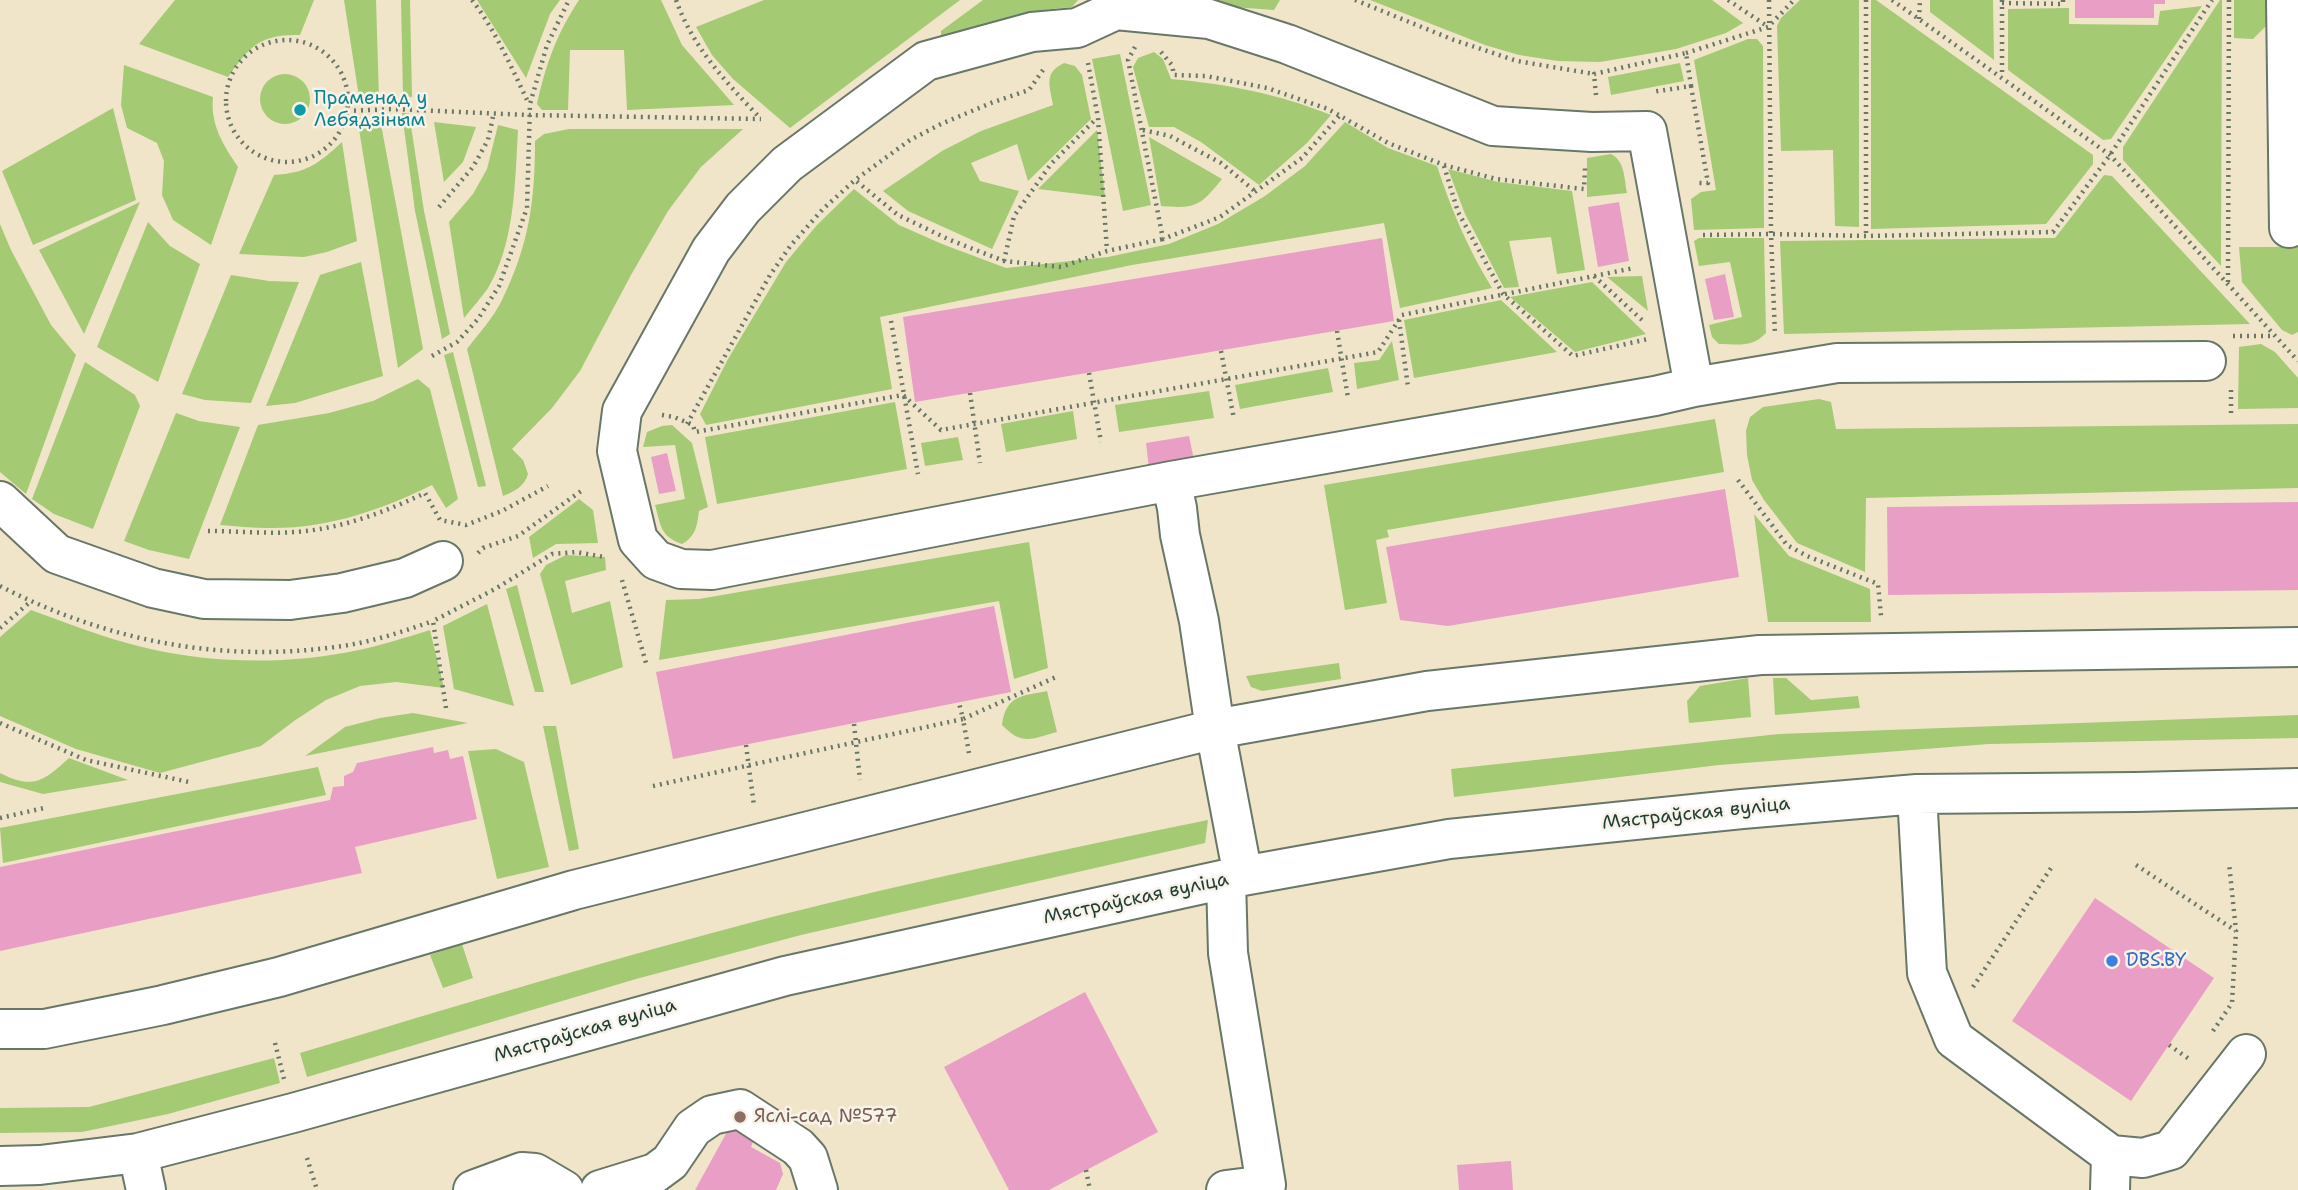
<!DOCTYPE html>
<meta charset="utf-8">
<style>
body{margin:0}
canvas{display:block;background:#f0e4c9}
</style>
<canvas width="2298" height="1190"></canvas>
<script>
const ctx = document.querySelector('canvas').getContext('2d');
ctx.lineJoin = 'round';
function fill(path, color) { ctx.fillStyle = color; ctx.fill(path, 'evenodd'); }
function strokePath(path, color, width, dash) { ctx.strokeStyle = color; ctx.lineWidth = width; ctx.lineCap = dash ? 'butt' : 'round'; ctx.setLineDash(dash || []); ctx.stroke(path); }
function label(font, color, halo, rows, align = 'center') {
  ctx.font = font + ' "Shantell Sans",sans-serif'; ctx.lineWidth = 5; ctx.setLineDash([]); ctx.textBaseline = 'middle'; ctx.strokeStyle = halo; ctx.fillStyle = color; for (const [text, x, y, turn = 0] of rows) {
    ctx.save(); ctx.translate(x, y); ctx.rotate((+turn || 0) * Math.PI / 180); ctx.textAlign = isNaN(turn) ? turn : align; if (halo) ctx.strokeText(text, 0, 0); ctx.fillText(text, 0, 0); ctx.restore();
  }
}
fill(new Path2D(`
 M175,0H314L300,35C260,34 250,46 228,77L139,44Z
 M344,0H376L379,98L359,97Z
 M401,0H410L412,97L403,96Z
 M477,0H560L550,14L526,78Z
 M579,0H661L682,45L734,105L627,110L624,50H570L568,110H542L537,104C546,64 556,35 579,0Z
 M764,0H960L790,128L733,79L712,55L696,27Z
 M983,0H1078L1072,7C1028,10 989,23 948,38L941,36V31Z
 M1181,0H1280L1274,10L1177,3Z
 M1370,0H1712L1743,23L1726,33L1676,49L1600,62L1558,61L1519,55L1485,45Z
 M1800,0H1859V227L1835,226L1833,150L1781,151L1777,26L1781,18Z
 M1871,0H1876L2093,155V164L2046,224L1871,229Z
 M1930,0H1993L1994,60L1930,12Z
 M2220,0H2222L2221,266L2123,160V147Z
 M2234,0H2268L2267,25L2253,39L2234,38Z
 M2202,6L2111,139L2103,140L2008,70V9L2069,8V24L2158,25L2160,11Z
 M1748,39H1757L1763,46L1764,228L1694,230L1691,199L1701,192L1716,190L1694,60Z
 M1154,52L1163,59L1171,79C1227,84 1279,94 1331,115L1307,143L1259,185L1201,142L1174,127H1149L1133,67L1138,58Z
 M1120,54L1151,205L1123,211L1092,59Z
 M1064,63L1075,66L1082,75L1091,119L1028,181L1017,144L971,163L980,181L1019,191L992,249L908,211L883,191L942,151L981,131L1053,105C1050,86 1043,73 1064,63Z
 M1680,63L1684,81L1611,95L1608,77Z
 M124,65L213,97C210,125 224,146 238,167L211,245L173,220L162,195L164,161L157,143L127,128L121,105Z
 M260 99a25 25 0 1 1 50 0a25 25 0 1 1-50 0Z
 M113,108L136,200L33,245L2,171Z
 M402,113H409L424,211L450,334L442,339L415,211Z
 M357,117L380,119L423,349L398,368Z
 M434,122L476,127L463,162L444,182Z
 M1345,122L1388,148L1437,166C1451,209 1468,249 1492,288L1400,308L1384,223L1132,265L880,317L892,389L706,425L700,414L728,359L786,262L817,225L854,189L899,225L942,244L1006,268L1108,257L1169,244L1218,224L1265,196L1305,166Z
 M498,125L518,130C515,182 515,243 488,288C481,298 472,308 464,318L449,222L473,194L487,169Z
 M569,129H743L701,167L668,211L631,275L580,371L552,408L512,449L523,460L528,474C524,487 515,491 503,496L467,349C479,333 494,317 502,300C529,245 535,201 535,141L544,134Z
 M1097,130L1105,197L1038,189Z
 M1149,137L1222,179C1200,206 1196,209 1161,206Z
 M342,142L357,241L327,252L304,257L239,254L274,175C307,173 318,164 342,142Z
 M1611,154C1625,161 1624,178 1627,193L1587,197V158Z
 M1448,169L1498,182L1572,191L1585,270L1557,274L1551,237L1509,241L1519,287L1504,288L1465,214Z
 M2104,175L2112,176L2250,324L1784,334L1780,241L2055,238Z
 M140,202L84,334L39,250Z
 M148,222L170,246L200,264L158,382L97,347Z
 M0,224L11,250L51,325L76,355L26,494L0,472Z
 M1699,238H1764L1766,333C1752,348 1738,344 1719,344L1712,337L1709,325L1742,317L1730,262L1699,266L1694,241Z
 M2239,247H2298V332L2292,335L2282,330L2242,282Z
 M361,262L383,376L295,403L266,406L320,275Z
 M231,275L269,281L299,282L251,403L205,400L182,394Z
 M1642,276L1648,311L1607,277Z
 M1592,282L1646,334L1575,352L1510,297Z
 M1501,300L1557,352L1414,378L1404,320Z
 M1392,341L1399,380L1357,389L1354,363L1379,360Z
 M2261,344L2275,352L2298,378V408L2238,409L2239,347Z
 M453,352L486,486L478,487L444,355Z
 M85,362L135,395L140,406L93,529L54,514L32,499Z
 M1328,368L1333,392L1240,409L1235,385Z
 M418,379L430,389L458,499L446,508L432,485C382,510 326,529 269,528C253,528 236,526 220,525L258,425L329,413L373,401Z
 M1209,391L1214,418L1119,432L1115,405Z
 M1819,399L1831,402L1836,429L2298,424V488L1866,498L1865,572L1797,543L1764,500L1752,480L1747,455L1746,431L1750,417L1763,407Z
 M895,402L907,469L717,504L705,437Z
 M1073,411L1077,439L1006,452L1001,424Z
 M176,413L199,421L240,427L189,559L149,550L124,541Z
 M1715,419L1724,472L1387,530L1389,537L1376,540L1387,603L1345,610L1324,485Z
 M672,425L692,443L708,507L699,511C697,526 696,536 682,544C660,536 661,526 655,505L685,499L675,445L643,447L647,432L662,426Z
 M958,437L963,460L925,466L921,443Z
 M579,499L593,510L598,543L556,544L533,558L529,537Z
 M1754,514L1789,556L1870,589L1871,622H1768Z
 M1029,542L1048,668L1014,679L999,601L659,660L666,600L699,599Z
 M566,555L605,557L606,570L565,581L572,613L610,601L623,667L571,685L540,574L546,565Z
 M517,585L544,692H535L506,589Z
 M487,604L514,706L454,689L443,626Z
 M31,610C67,623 104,638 142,647C212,664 288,665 359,650C383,645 407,637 430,630L444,688L396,682L360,686L326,700L294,721L261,746L160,773L76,749L0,716V637Z
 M1339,663L1341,679L1262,691L1251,687L1246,676Z
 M1748,678L1751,717L1689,723L1687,701L1700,686Z
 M1773,678H1786L1811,700L1858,696L1860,708L1775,715Z
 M1047,691L1057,732C1031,739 1022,746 1002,725C1006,695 1022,696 1047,691Z
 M413,713L468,723L305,756L345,727L380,718Z
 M2298,715V738L1989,744L1719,765L1454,797L1451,769L1779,734Z
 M543,726H556L579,849L569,851Z
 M496,749L524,762L549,867L497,879L468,751Z
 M69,758L128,780L43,794L0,782V773C33,790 44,781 69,758Z
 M318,767L326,795L3,863L0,828Z
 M1208,820L1205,843L801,935L636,979L307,1077L300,1053C456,1006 611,959 768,918C914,881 1061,850 1208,820Z
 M462,944L473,978L443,988L430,955Z
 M274,1058L280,1083L168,1114L82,1132L0,1133V1108L89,1107Z`), '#a5ca74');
fill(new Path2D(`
 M2075,0H2165V4H2154V18H2075Z
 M1619,202L1629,261L1598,267L1588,207Z
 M1382,238L1394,321L915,402L903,317Z
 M1725,274L1734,317L1714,320L1705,279Z
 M1189,436L1194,460L1149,469L1146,443Z
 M667,453L676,491L659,494L651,457Z
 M1725,489L1739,577L1448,626L1400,620L1386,547Z
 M2298,502V590L1888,595L1887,507Z
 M994,606L1011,692L673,759L656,672Z
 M433,747L434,753L448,750L450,759L463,756L477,819L355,847L362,873L0,951V867L330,800L333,787L344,786V776L353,772L357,763Z
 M2095,898L2214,978L2131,1101L2012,1021Z
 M1085,992L1158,1132L1049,1190H1009L944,1067Z
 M733,1121L756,1134L751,1147L780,1163L783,1174L776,1190H695Z
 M1511,1161L1513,1190H1459L1457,1165Z`), '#e99fc5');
const minor = new Path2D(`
 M2286,0L2289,228
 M1694,387L1647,131L1592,132L1493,126L1287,44L1209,19L1116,10L1077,28L1032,32L926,61L787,164L743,208L711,250L622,411L617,451L638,540L656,560L681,569L712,570L1171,481L1655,396L1694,387L1837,363L2206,361
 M1171,481L1177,508L1180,535L1199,621L1215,729L1243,876
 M0,501L57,554L153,588L204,599L290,600L342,593L405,578L443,561
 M1917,794L1927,973L1954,1039L2111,1155L2143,1158L2171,1150L2246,1054
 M1226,879L1228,953L1266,1185L1226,1190
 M0,1029H44L163,1005L279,977L574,890L1215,729L1427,691L1760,655L2298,647
 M138,1153L146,1190
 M0,1166L40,1165L138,1153L293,1113L785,976L1226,879L1449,839L1742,809L1917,794L2136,792L2298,788
 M473,1190L522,1172L535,1173L564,1190
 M600,1190L655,1173L670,1162L693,1128L712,1115L740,1109L798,1147L808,1158L818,1190
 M2110,1190L2111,1155`);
strokePath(minor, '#687768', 42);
strokePath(new Path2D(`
 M472,0C496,31 512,69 529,104
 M676,0C693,48 726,82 760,118
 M1355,0L1454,40L1517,61L1594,74
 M1728,0L1767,26
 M1769,0L1771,234L1775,335
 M1866,0V236
 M1892,0L2110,155L2298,361
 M2002,0V76
 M2002,3L2063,4V0
 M1919,19L1920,0
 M226 101a61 61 0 1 1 122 0a61 61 0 1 1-122 0Z
 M1135,47L1128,60L1163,239L1220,217L1302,158L1340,115
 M1161,52L1172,65L1174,75L1206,76L1267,88L1328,109L1388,143L1444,165L1496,179L1584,189L1585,168
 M1686,53L1768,27L1794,0
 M1088,63L1098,118L1107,251
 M1043,70L1029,90L991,103L941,124L910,140L855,180L898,215L950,240L1004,261L1061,267L1107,251L1163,239
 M1691,86L1708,183H1695
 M1596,95L1594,74L1686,53L1691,86L1652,92
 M347,111L393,109L528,115L761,119
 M1143,130L1170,136L1221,163L1256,192
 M1444,166L1458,212L1503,294L1573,356L1648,339
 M439,207L473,167L488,140L494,112
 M1703,235L1771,234L1866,236L2053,232L2110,155L2212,0
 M1004,261L1014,216L1051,164L1097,118
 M1594,276L1642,320
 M2228,282L2229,0
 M1399,320L1408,387
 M891,321L918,474
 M1337,331L1348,398
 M2233,336H2273
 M1221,351L1234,419
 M432,356L457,342L478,319L499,286L527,208L530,104L547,45L569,0
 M1089,373L1101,442
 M2231,390V416
 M970,393L980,463
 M662,415L674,417L693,425L695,432L903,395L941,430L1378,352L1402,315L1634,268
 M687,424L770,275L791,245L823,209L855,180
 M1738,480L1787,545L1807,556L1878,584L1881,616
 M208,531C237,531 267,534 295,532C341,529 385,512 425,493L440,520L466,525L502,511L548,486
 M478,553L483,548L518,536L584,489
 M622,580L646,663
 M0,586C105,640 218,663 335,647C369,643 402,632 433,621
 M0,628L30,602
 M446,708L433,621L495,589L552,554L576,552L604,557
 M0,723L86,760L189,782
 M854,724L860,780
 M746,745L754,806
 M969,753L963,719L1056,677
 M653,786L963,719L959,703
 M0,818L44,808
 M2136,865L2236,931
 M1973,987L2051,868
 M2213,1031L2232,1003L2236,931L2229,863
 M275,1043L284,1079
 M2169,1045L2192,1061
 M307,1158L317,1190
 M1086,1170L1090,1190`), '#687768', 4.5, [2, 5]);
strokePath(minor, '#fff', 38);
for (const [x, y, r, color] of [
 [300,110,7,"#0f9aa8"],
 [2112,961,7,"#3f7fe0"],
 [740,1117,7,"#8d6e63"]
]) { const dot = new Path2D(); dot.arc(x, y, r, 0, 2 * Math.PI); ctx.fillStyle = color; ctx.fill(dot); strokePath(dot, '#f7f3e8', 2.5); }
label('19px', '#0d838f', '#f7f3e8', [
 ["Праменад у",314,99],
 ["Лебядзіным",314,121]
], 'left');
label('19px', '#1f3d34', '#f7f3e8', [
 ["Мястраўская вуліца",1696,814,-6],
 ["Мястраўская вуліца",1136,899,-12],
 ["Мястраўская вуліца",585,1031,-16]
]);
label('19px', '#366cbe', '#f7f3e8', [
 ["DBS.BY",2126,961]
], 'left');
label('19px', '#785e54', '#f7f3e8', [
 ["Яслі-сад №577",754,1117]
], 'left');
</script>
